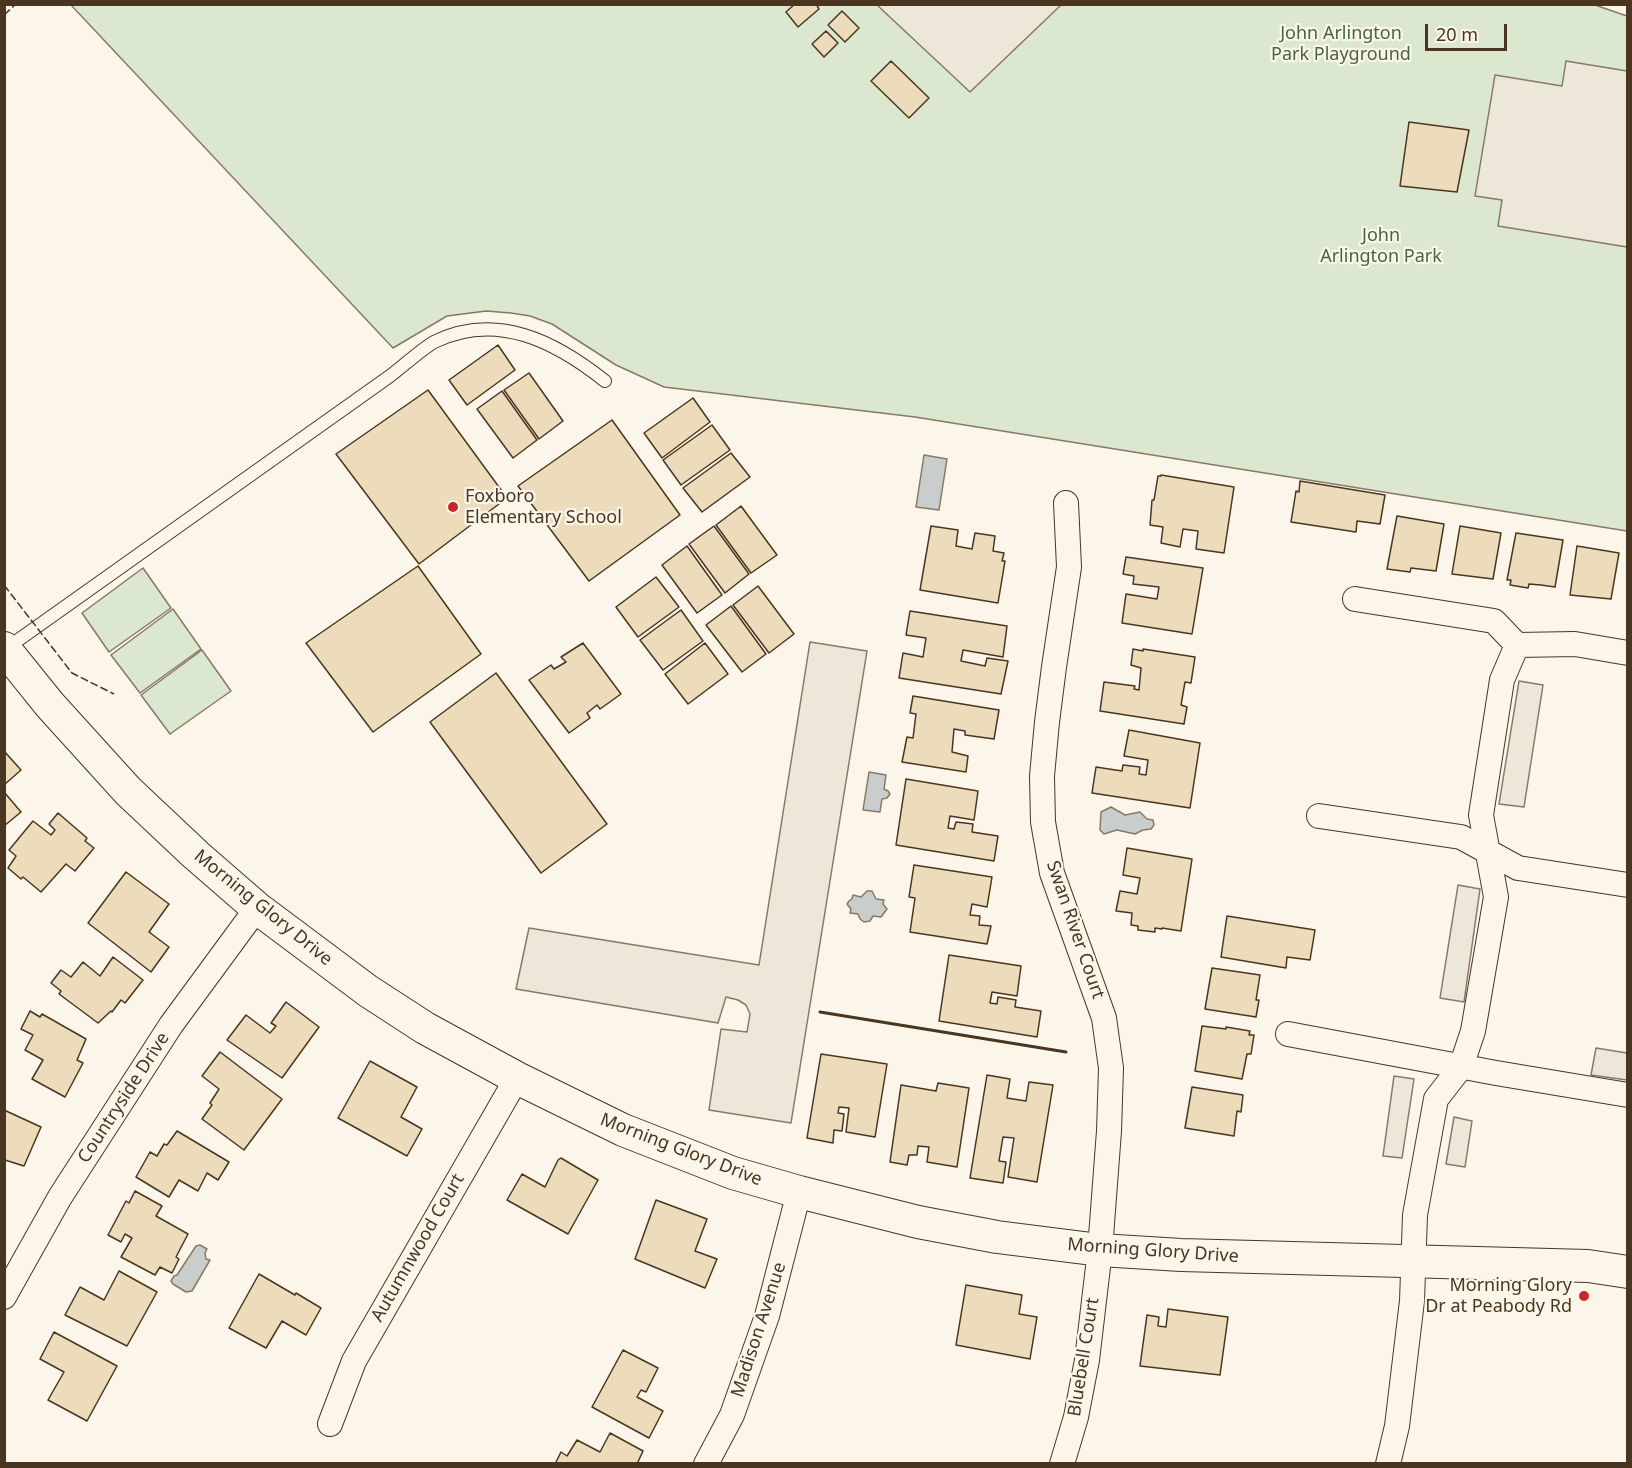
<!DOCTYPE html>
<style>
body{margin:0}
#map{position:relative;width:1632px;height:1468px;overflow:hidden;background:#fbf6e9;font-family:"Noto Sans",sans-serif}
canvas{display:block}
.frame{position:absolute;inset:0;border:6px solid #4a3520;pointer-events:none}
.scale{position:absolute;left:1425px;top:24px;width:82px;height:27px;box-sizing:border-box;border:3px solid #4a3520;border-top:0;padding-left:8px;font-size:18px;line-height:21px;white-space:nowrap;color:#4a3520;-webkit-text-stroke:4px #fbf6e9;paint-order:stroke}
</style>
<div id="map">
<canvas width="1632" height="1468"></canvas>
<div class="frame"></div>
<div class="scale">20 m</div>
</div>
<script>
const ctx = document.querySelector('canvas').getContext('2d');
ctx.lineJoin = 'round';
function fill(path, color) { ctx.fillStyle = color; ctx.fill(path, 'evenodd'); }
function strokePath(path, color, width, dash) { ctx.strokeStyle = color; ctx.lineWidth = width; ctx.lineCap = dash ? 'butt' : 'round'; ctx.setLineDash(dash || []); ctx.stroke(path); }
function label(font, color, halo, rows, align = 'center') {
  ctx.font = font + ' "Noto Sans",sans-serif'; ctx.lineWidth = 4.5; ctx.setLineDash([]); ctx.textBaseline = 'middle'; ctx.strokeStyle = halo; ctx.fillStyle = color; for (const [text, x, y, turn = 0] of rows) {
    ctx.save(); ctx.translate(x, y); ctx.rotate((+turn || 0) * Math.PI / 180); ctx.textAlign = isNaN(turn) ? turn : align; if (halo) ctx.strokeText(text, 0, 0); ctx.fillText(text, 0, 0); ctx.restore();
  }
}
const green = new Path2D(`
 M1592,4L1627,16V531L915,417L664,387L616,365L552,324L530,316L511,313L486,311L447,316L393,348L71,5Z
 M143,568L171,608L109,652L82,613Z
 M173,609L201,649L140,693L111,655Z
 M202,650L231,691L170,734L141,695Z`);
fill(green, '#dce7d0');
strokePath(green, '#887966', 1.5);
const parking = new Path2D(`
 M877,5H1061L970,92Z
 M1566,61L1627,71V247L1498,226L1502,200L1475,196L1495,75L1562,86Z
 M810,642L867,651L791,1123L709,1110L721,1029L747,1032L750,1014L746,1005L738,1000L726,997L718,1023L516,989L529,928L759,965Z
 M1519,681L1543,685L1524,807L1499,804Z
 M1458,885L1480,889L1464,1002L1440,998Z
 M1596,1048L1627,1053V1080L1591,1075Z
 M1394,1076L1414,1079L1402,1158L1383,1156Z
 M1454,1117L1472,1121L1465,1167L1446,1164Z`);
fill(parking, '#ede7d9');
strokePath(parking, '#887966', 1.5);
const water = new Path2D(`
 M924,455L947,459L939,510L916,507Z
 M869,772L886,775L884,789L888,791L890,794L887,798L882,799L880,812L863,810Z
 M1111,807L1125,815L1140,812L1147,819L1153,820L1154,825L1151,829L1143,830L1135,834L1117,830L1104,834L1100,830L1101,812Z
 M867,891H872L876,899L884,900L883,904L887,909L881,917L873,916L870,921L864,922L860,919L858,914L850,913L851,909L847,904L849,901L852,899L853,895L861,897Z
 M200,1245L207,1249L205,1253L206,1259L210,1260L192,1291L186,1292L173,1284L171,1281L174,1276L177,1275L196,1246Z`);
fill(water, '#c9cecd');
strokePath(water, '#887966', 1.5);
const building = new Path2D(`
 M795,4H816L819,9L798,27L786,12Z
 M842,11L859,28L845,42L828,25Z
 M826,31L838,43L824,57L812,44Z
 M891,61L929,98L909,118L871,81Z
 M1409,122L1469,130L1457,192L1400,186Z
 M498,345L515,370L467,405L449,380Z
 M529,373L563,421L539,439L504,390Z
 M428,390L507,498L419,564L336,454Z
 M502,391L537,440L513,458L477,409Z
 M693,398L710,422L662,458L644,433Z
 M612,420L680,515L589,581L518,486Z
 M712,425L730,450L681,485L663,460Z
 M731,453L750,477L702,512L683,488Z
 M1161,475L1234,487L1224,553L1196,549L1198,531L1183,529L1180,547L1161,543L1163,527L1150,525L1152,500H1154L1158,476H1161Z
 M1300,481L1385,495L1380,524L1357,521L1356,532L1291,522L1296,491L1299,492Z
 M741,506L777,555L751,573L716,525Z
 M1397,516L1444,524L1436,571L1411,568L1410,572L1387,569Z
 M714,526L749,574L725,593L689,544Z
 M931,526L958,530L956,546L972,549L975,533L995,536L993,551L1004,553L1002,561H1005L998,603L920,590Z
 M1460,526L1501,533L1493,579L1452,574Z
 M1516,533L1563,540L1555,587L1541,585L1529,584L1528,588L1510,585L1511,580H1507Z
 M687,546L722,595L697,613L662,565Z
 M1577,546L1619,553L1611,599L1570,595Z
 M1126,557L1203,568L1192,634L1122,623L1126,594L1157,599L1159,587L1133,584L1134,576L1123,574Z
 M418,566L481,654L373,732L306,643Z
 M656,577L679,607L638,637L616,607Z
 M758,586L794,634L769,653L733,605Z
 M731,606L766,654L742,672L706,625Z
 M681,610L703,641L663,670L640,640Z
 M910,611L1007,626L1003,657L963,650L961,661L985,666L987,658L1008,661L1001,694L899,678L903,653L923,657L926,638L906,635Z
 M583,643L621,694L600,709L597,705L587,713L590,718L569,733L529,680L551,665L554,669L566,662L561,657Z
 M705,643L728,674L688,704L665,674Z
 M1133,649L1143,651V649L1195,657L1191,683L1185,682L1181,705L1187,707L1184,724L1100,711L1104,682L1135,686L1134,689L1139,690L1141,668L1131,665Z
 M496,673L607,824L541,873L430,722Z
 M913,696L999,710L994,739L965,735V731L954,729L952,752L968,756L966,772L902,762L907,737L913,738L916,714L910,713Z
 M1129,730L1200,743L1190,808L1092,793L1096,767L1122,771L1123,765L1140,767L1139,774L1146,775L1148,760L1124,756Z
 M4,751L21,770L4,785Z
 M906,779L978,791L974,820L950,816L948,828L954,829L956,822L973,824L972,832L998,836L994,861L896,845Z
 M4,792L21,812L4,826Z
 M58,813L87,838L85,841L94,848L75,871L66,864L41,892L23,877L21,879L8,868L16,856L9,850L33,821L51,835L55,830L49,824Z
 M1127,848L1192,859L1181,931L1162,928V929L1155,928V932L1138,930V926L1131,925L1132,913L1116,911L1120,891L1137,894L1140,878L1123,875Z
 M914,865L992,877L987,907L972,904L970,915L980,916L979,925L991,926L987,944L910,932L915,898L909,897Z
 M126,872L169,904L149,932L169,947L151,972L88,923Z
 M1227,916L1315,930L1310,960L1287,957L1286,968L1221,957Z
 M949,955L1021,966L1017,996L992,992L990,1003L997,1004L998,997L1016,1000L1015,1007L1041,1011L1037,1037L939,1021Z
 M113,957L143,980L125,1003L121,1000L112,1012L111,1011L98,1023L59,994L61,991L51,983L61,970L71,977L83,962L100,976Z
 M1212,968L1260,975L1256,1000H1259L1256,1017L1205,1009Z
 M286,1002L319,1027L282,1078L227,1040L246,1015L270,1033L276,1026L271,1023Z
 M30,1011L40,1017L42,1014L86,1039L77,1060L83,1063L65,1097L32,1079L43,1060L25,1050L33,1035L21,1029Z
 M1202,1026L1226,1029V1027L1250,1031L1249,1035H1254L1251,1054H1247L1242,1079L1195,1071Z
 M220,1052L282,1099L244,1150L202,1119L212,1105L210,1103L219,1089L202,1076Z
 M821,1054L887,1064L875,1137L846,1132L849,1108L839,1107L838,1113L844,1114L842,1131L834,1130L833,1143L807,1138Z
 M370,1061L417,1087L401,1117L422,1129L407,1156L338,1118Z
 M987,1075L1010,1079L1007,1098L1026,1101L1029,1082L1053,1085L1037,1182L1008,1177L1014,1138L1003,1137L999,1161L1006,1162L1003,1183L970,1178Z
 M938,1083L969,1088L957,1167L927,1162L929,1147L918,1146L917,1155H909L907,1165L890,1162L901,1085L936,1091Z
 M1192,1087L1243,1095L1241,1112L1237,1111L1234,1136L1185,1128Z
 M4,1110L41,1127L24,1166L5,1160Z
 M177,1131L229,1162L218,1180L207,1173L198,1191L179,1180L169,1197L136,1177L150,1152L157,1156L164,1144L167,1145Z
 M561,1158L598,1180L568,1234L507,1200L522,1174L545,1187L558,1160Z
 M135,1191L162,1206L156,1216L188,1234L176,1257L179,1259L172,1273L160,1267L155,1275L121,1257L132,1238L125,1234L121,1242L108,1235L126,1201L129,1203Z
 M656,1200L707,1219L695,1251L717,1259L705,1288L635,1259Z
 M119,1271L157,1292L127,1346L65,1315L80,1287L104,1300Z
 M259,1274L295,1295L296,1293L321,1308L306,1335L282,1321L266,1348L229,1328Z
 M966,1285L1022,1295L1019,1314L1037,1317L1030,1359L956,1345Z
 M1168,1309L1228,1317L1220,1375L1140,1366L1147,1315L1159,1317L1158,1326L1166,1327Z
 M54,1332L117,1366L87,1421L48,1400L64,1372L40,1359Z
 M623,1350L658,1368L646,1392L641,1390L637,1397L663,1411L649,1438L592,1407Z
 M610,1433L643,1451L637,1464H555L561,1452L567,1456L577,1440L600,1452Z`);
fill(building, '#ecdcbc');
strokePath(building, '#4a3520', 1.5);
const service = new Path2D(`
 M7,648L390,376C402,367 422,349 434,342C497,311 556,342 605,381`);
const minor = new Path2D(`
 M1355,599L1494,621L1517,645L1575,644L1628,653
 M1319,816L1461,837L1518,868L1628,885
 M1288,1034L1496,1073L1628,1095
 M4,1297L60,1197L171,1025L257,908
 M330,1424L354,1361L517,1078
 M706,1464L732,1415L767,1316L799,1192
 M1062,1464L1076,1417L1087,1360L1100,1250L1109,1131L1111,1068L1104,1018L1052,873L1043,822L1042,776L1047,722L1054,667L1069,567L1066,503
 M1388,1464L1397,1426L1412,1301L1415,1215L1436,1099L1461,1067L1473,1031L1496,897L1481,815L1502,680L1517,645`);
const tertiary = new Path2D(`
 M4,648L50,705L128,791L196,855L257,908L368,991L425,1028L517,1078L623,1130L733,1173L799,1192L918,1222L997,1237L1100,1250L1181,1255L1588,1266L1628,1272`);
strokePath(service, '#4a3520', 14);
strokePath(minor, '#4a3520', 26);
strokePath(tertiary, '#4a3520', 34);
strokePath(service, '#fbf6e9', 12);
strokePath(minor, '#fbf6e9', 24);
strokePath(tertiary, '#fbf6e9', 32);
strokePath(new Path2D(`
 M4,15L16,4
 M4,585L72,673L114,694`), '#4a3520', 1.5, [8, 3]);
strokePath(new Path2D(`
 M820,1012L1066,1052`), '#4a3520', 3);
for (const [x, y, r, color] of [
 [453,507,6,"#c62828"],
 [1584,1296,6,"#c62828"]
]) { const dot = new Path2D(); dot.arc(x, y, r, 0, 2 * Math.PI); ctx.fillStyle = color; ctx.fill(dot); strokePath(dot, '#fbf6e9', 2); }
label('18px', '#436837', '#fbf6e9', [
 ["John Arlington",1341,34],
 ["Park Playground",1341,55],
 ["John",1381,236],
 ["Arlington Park",1381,257]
]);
label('18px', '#4a3520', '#fbf6e9', [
 ["Foxboro",465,497],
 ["Elementary School",465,518],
 ["Morning Glory",1572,1286,"right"],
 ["Dr at Peabody Rd",1572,1307,"right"]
], 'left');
label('18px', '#4a3520', '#fbf6e9', [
 ["Morning Glory Drive",263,908,39],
 ["Swan River Court",1075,930,71],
 ["Countryside Drive",124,1098,-57],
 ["Morning Glory Drive",681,1150,21],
 ["Autumnwood Court",418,1248,-60],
 ["Morning Glory Drive",1153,1251,4],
 ["Madison Avenue",759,1330,-72],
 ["Bluebell Court",1084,1357,-81]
]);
</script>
